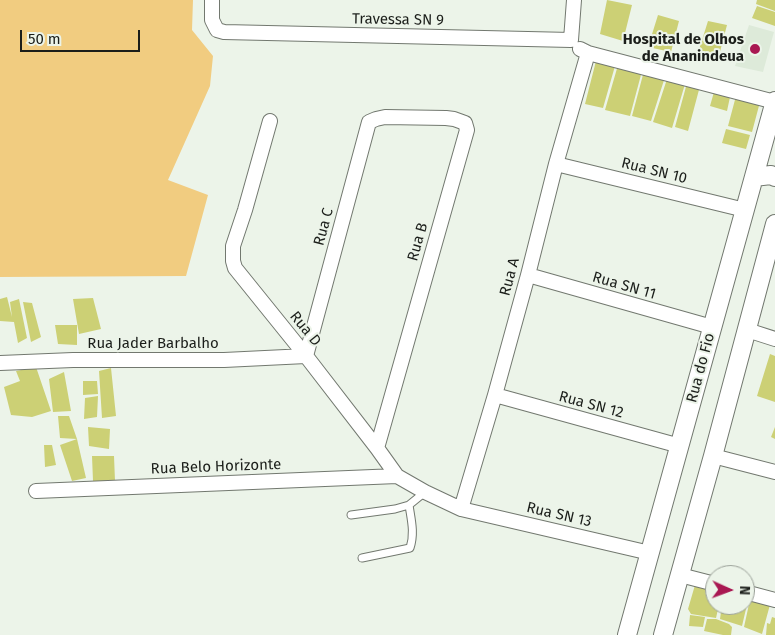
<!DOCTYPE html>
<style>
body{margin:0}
#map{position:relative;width:775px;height:635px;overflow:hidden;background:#ecf4e9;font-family:"Fira Sans",sans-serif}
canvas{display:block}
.north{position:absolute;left:705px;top:565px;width:50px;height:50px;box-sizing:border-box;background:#ecf4e9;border:1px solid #989e96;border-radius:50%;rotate:92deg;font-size:14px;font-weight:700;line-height:20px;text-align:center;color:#1b1e1a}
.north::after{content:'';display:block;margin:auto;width:18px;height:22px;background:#a91852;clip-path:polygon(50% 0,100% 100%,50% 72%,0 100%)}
.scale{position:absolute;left:20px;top:30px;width:120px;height:22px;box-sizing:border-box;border:2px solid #1b1e1a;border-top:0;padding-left:6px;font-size:15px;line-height:18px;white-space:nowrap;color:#1b1e1a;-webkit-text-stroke:4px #ecf4e9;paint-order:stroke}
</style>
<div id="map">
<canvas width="775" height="635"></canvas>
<div class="north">N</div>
<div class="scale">50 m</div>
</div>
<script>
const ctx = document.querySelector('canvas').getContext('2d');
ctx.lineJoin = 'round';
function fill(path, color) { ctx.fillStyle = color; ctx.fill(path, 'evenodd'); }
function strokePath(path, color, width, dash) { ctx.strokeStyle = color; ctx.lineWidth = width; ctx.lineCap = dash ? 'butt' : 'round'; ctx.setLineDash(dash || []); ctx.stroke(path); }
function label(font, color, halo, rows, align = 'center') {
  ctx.font = font + ' "Fira Sans",sans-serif'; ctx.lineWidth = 4; ctx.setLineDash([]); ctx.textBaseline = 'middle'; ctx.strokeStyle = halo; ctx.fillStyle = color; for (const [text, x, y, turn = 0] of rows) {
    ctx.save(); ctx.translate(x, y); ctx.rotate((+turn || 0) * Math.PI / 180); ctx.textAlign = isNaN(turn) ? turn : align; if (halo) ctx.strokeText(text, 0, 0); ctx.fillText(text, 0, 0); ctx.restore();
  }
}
fill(new Path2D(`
 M749,25L774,32L763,72L735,66Z`), '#ddead9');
fill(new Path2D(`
 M0,0H193L192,30L213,56L210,86L168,180L208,195L186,276L0,277Z`), '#f1cc80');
fill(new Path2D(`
 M607,0L632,5L623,41L600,34Z
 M757,0H775V11L756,4Z
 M757,6L775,12V26L752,18Z
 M658,15L679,21L671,52L648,47Z
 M708,21L727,25L717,63L697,56Z
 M596,61L615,66L603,108L585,104Z
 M618,65L642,71L630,116L605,110Z
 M644,71L665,77L651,121L632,116Z
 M667,79L685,84L672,128L653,122Z
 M687,83L700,86L688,131L675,127Z
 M714,92L730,97L727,111L710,106Z
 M736,96L760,102L752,132L728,126Z
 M726,129L750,135L746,149L722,143Z
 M7,297L12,317L10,302L19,299L27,338L18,343L14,322L0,321V299Z
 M93,298L101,329L79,334L73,299Z
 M23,302L32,303L41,337L31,342Z
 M55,325H77V345L58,344Z
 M770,354L775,356V402L757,396Z
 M36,367L51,411L32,417L11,415L4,387L20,381L16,371Z
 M111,368L116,416L102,418L99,371Z
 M64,372L71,411L53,412L49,379Z
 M83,381H97L98,394L83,395Z
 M98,396L97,417L84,419L85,398Z
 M58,416H69L77,439L60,438Z
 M88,427L110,429L109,449L89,446Z
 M775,427V439L771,437Z
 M77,439L86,478L72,481L60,445Z
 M44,445H52L56,465L45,467Z
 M92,456H114L115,481H93Z
 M695,585L715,586V605H719L716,618L691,614L688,609Z
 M745,594L749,596L742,626L720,619L722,605H745Z
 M751,595L771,601L762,634L744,627Z
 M690,615L705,617L703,627L689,626Z
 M772,617L775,618V635H766L767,623L770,624Z
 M707,619H716L729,624L732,627L731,635H723L704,631Z`), '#ccd075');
const service = new Path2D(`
 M351,515L395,509L409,505L425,492
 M362,558L410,548C415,533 411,519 409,505`);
const minor = new Path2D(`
 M212,0V20L217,30L224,32L571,40
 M571,40L574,0
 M580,49L588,53L775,102
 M270,121L245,210L233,246V261L235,268L306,356L377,448L397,476L425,492L461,509L650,553
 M556,164L745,210
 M528,275L712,327
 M747,330L775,339
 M0,363L73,360H224L306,356L369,122L376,119L385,117L446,118L454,119L465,123L467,130L377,448
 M495,395L680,446
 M713,456L775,472
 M36,491L397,476
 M461,509L495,395L528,275L556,164L588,53
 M680,575L715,584
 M745,592L775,600`);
const tertiary = new Path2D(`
 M754,177L771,175L775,177
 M627,635L775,101
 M663,635L713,456L775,224`);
strokePath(service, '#72786f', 9);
strokePath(minor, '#72786f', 16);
strokePath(tertiary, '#72786f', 20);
strokePath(service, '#fff', 7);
strokePath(minor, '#fff', 14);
strokePath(tertiary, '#fff', 18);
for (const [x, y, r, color] of [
 [755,49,6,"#a91852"]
]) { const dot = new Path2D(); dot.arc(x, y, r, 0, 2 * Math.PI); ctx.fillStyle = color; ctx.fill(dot); strokePath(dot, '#ecf4e9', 2); }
label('15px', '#1b1e1a', '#ecf4e9', [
 ["Travessa SN 9",398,20,1],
 ["Rua SN 10",654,171,14],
 ["Rua C",324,227,-75],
 ["Rua B",418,242,-74],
 ["Rua A",510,277,-75],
 ["Rua SN 11",624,286,16],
 ["Rua D",305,329,51],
 ["Rua Jader Barbalho",153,344],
 ["Rua do Fio",701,368,-75],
 ["Rua SN 12",591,405,15],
 ["Rua Belo Horizonte",216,467,-2],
 ["Rua SN 13",559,515,13]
]);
label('bold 15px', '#1b1e1a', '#ecf4e9', [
 ["Hospital de Olhos",744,40],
 ["de Ananindeua",744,57]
], 'right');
</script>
